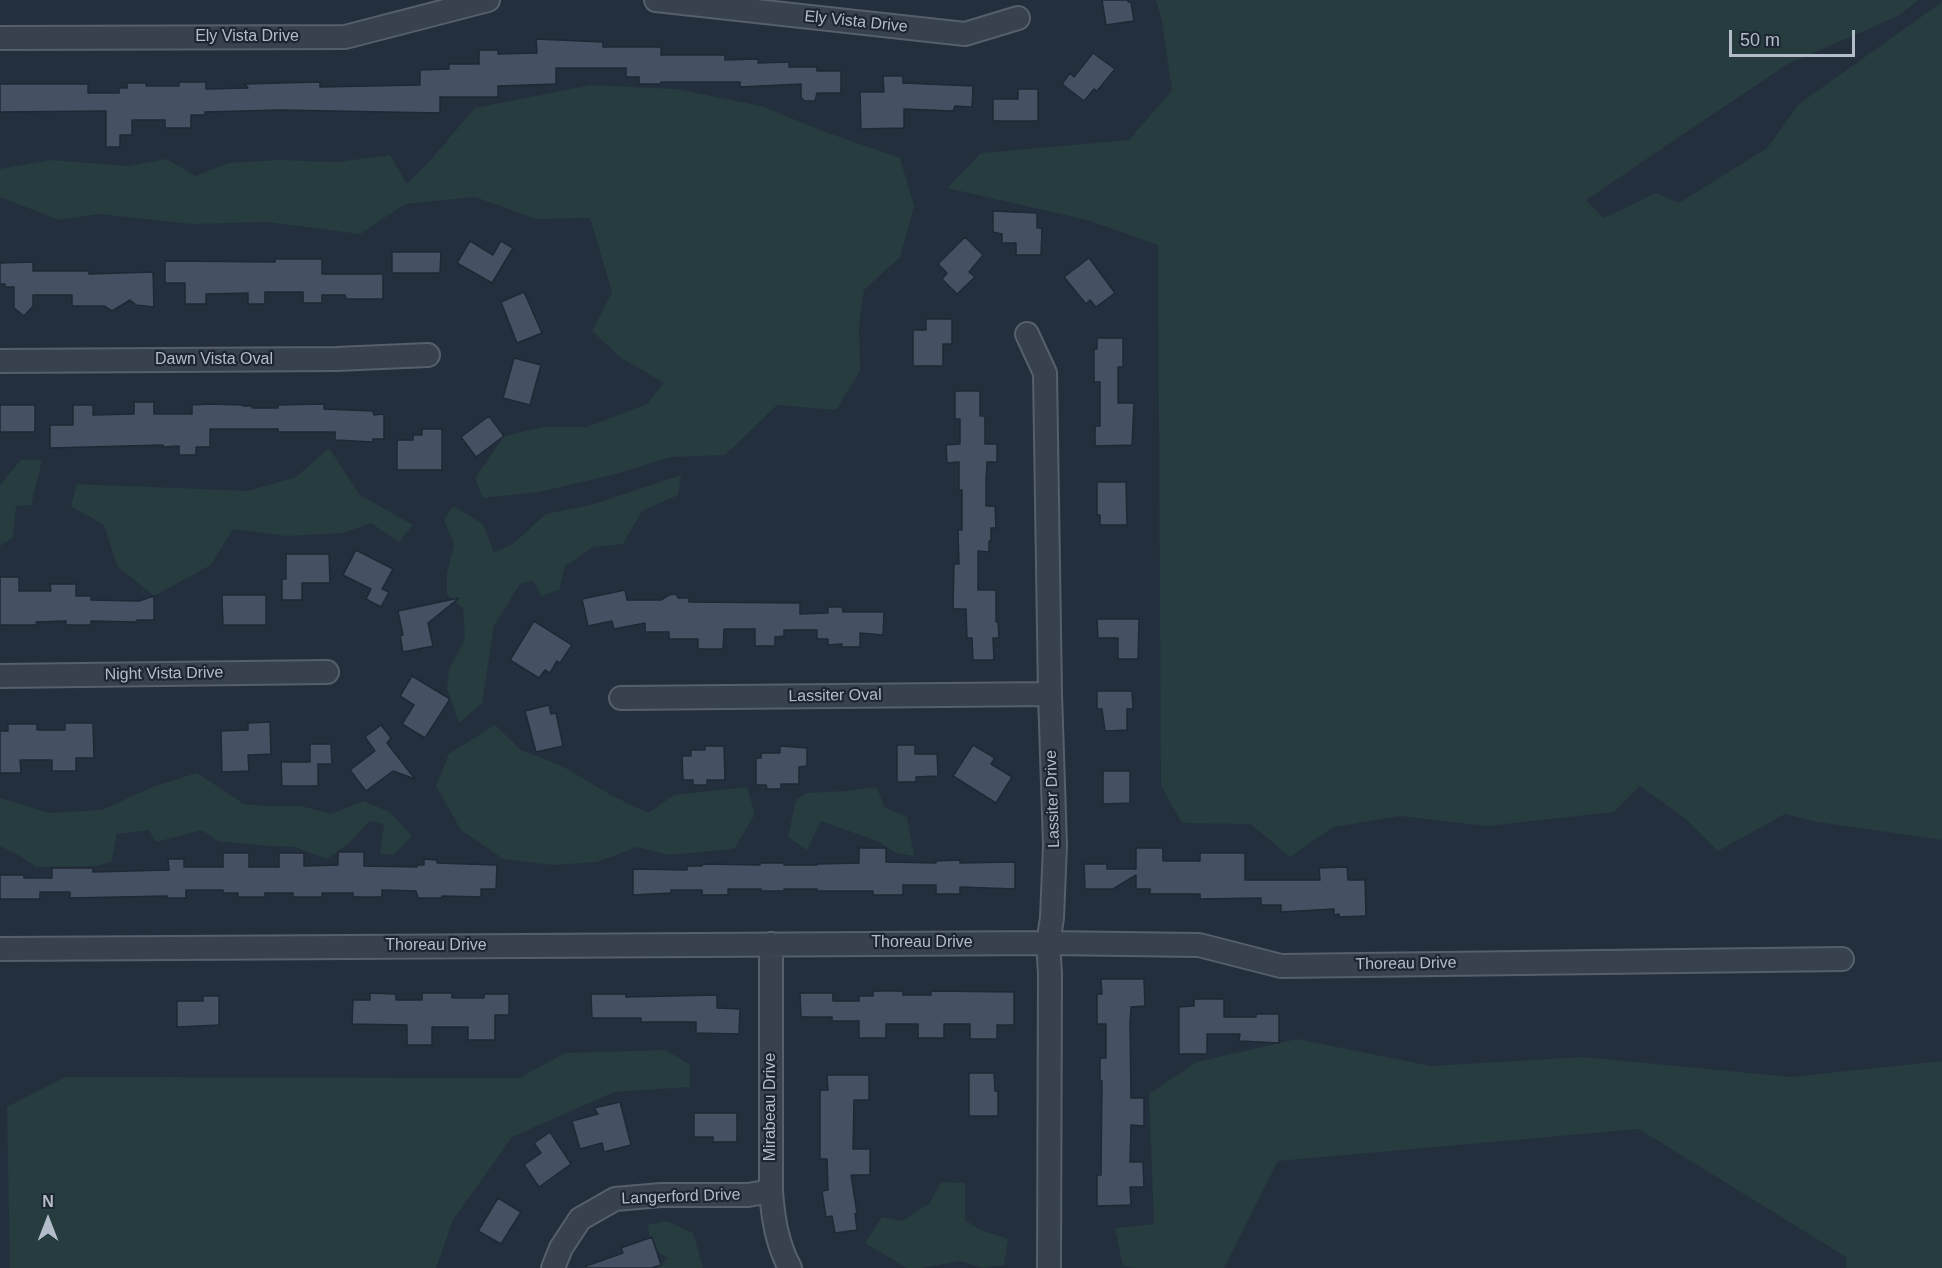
<!DOCTYPE html>
<style>
body{margin:0}
#map{position:relative;width:1942px;height:1268px;overflow:hidden;background:#242f3e;font-family:Arial,sans-serif}
canvas{display:block}
.north{position:absolute;left:18px;top:1190px;width:60px;height:60px;-webkit-text-stroke:4px #1d2633;paint-order:stroke;rotate:0deg;font-size:16px;font-weight:700;line-height:24px;text-align:center;color:#b4bcc9}
.north::after{content:'';display:block;margin:auto;width:21px;height:27px;background:#b4bcc9;clip-path:polygon(50% 0,100% 100%,50% 72%,0 100%)}
.scale{position:absolute;left:1729px;top:30px;width:126px;height:27px;box-sizing:border-box;border:3px solid #b4bcc9;border-top:0;padding-left:8px;font-size:18px;line-height:21px;white-space:nowrap;color:#b4bcc9;-webkit-text-stroke:4px #1d2633;paint-order:stroke}
</style>
<div id="map">
<canvas width="1942" height="1268"></canvas>
<div class="north">N</div>
<div class="scale">50 m</div>
</div>
<script>
const ctx = document.querySelector('canvas').getContext('2d');
ctx.lineJoin = 'round';
function fill(path, color) { ctx.fillStyle = color; ctx.fill(path, 'evenodd'); }
function strokePath(path, color, width, dash) { ctx.strokeStyle = color; ctx.lineWidth = width; ctx.lineCap = dash ? 'butt' : 'round'; ctx.setLineDash(dash || []); ctx.stroke(path); }
function label(font, color, halo, rows, align = 'center') {
  ctx.font = font + ' Arial,sans-serif'; ctx.lineWidth = 4.5; ctx.setLineDash([]); ctx.textBaseline = 'middle'; ctx.strokeStyle = halo; ctx.fillStyle = color; for (const [text, x, y, turn = 0] of rows) {
    ctx.save(); ctx.translate(x, y); ctx.rotate((+turn || 0) * Math.PI / 180); ctx.textAlign = isNaN(turn) ? turn : align; if (halo) ctx.strokeText(text, 0, 0); ctx.fillText(text, 0, 0); ctx.restore();
  }
}
fill(new Path2D(`
 M1156,0H1918L1900,15L1786,65L1586,200L1604,218L1656,193L1679,203L1767,148L1799,104L1942,2V840L1817,822L1785,814L1718,851L1686,819L1640,786L1614,812L1487,826L1400,816L1333,827L1290,857L1251,824L1182,823L1161,786L1158,245L1087,220L947,188L981,153L1129,140L1172,90L1162,21Z
 M591,85L676,89L761,106L828,133L900,158L914,206L900,257L864,290L859,325L860,371L836,410L777,405L725,455L671,457L612,475L539,492L483,498L475,478L504,436L543,427H587L647,404L664,383L621,358L592,331L612,292L590,218L536,219L475,197L405,204L360,234L267,222L191,224L99,214L59,220L0,197V169L50,160L128,166L167,159L195,176L228,163L279,160L338,162L390,155L407,184L429,162L475,108Z
 M329,448L360,495L413,525L399,542L371,523L343,533L286,536L233,529L211,565L154,596L117,566L104,525L71,506L77,484L248,491L296,477Z
 M21,460H42L31,505L16,506L13,537L0,546V485Z
 M681,475L678,495L642,511L623,544L593,547L565,566L559,590L542,596L533,581L520,584L494,626L482,703L459,723L447,689L449,669L465,639L463,609L447,594V573L454,544L444,520L453,506L483,524L494,553L514,543L546,514L591,505Z
 M495,725L521,750L562,766L611,795L648,813L674,795L747,787L755,814L734,849L668,855L637,847L597,862L553,865L503,859L461,830L436,786L449,754Z
 M197,773L244,804L264,806H301L331,814L363,801L390,812L412,836L394,855L380,854L384,824L370,821L349,843L327,859L295,847L268,846L218,841L202,830L156,842L149,830L117,834L111,862L96,866L36,867L17,854L0,846V798L49,813L102,810L155,786Z
 M877,787L884,807L907,817L914,856L896,853L877,841L821,821L807,850L788,837L796,800L807,793L846,791Z
 M1297,1039L1431,1066L1583,1057L1791,1077L1942,1061V1268H1846V1257L1639,1129L1278,1161L1224,1268H1135L1123,1266L1115,1228L1154,1224L1149,1094L1197,1062Z
 M666,1050L690,1065V1087L614,1092L512,1137L453,1220L436,1268H10L7,1107L65,1077L519,1078L565,1053Z
 M941,1182L965,1183V1220L980,1230L1008,1239L1004,1265L984,1268L960,1261L922,1268H907L865,1243L882,1217L902,1221L930,1203Z
 M667,1221L693,1233L703,1268H657L668,1258L651,1248L648,1225Z`), '#263c3f');
const building = new Path2D(`
 M1102,0H1128V2H1131L1134,21L1106,25Z
 M536,39L603,42V47H661V55H725V60L758,59V63L789,62V67H817V71H841V93H817L815,101H804L801,97V84L740,87V82H661V84H639V77H626V68H556V84L498,86V97H440V113L280,110L205,112V115H191V128H165V120H132V135H120V147H106V111L0,112V84H88V93H119V88H127V83H146V86H179V82H206V89L248,88L245,84L280,83L320,82V87L420,85V70L449,69V64H479V50H498V54L537,53Z
 M1093,53L1115,69L1097,91L1094,89L1084,101L1062,84L1070,73L1074,77Z
 M883,76H903V83L973,86L972,107L955,106L953,111L904,109V128L861,129L860,92H884Z
 M1018,89H1038V121H993V99H1018Z
 M993,211L1037,213V228H1042L1041,255H1016V243H1002V234L993,232Z
 M965,237L983,255L969,272L975,277L957,294L942,279L947,273L938,264Z
 M470,241L493,255L501,241L513,248L492,283L457,263Z
 M392,252H441L440,273H392Z
 M1089,258L1115,293L1096,307L1090,300L1086,304L1064,277Z
 M275,259H322V274H383V299H346L345,295H322V303H303V292H265V304H248V293L206,294V304H185V283H165V261L275,262Z
 M33,262V271H89V274L153,272L154,307L136,305L130,300L112,311L104,306H72V295H33V306L24,316L14,308V287H5V284H0V263Z
 M524,292L542,333L517,343L501,302Z
 M926,319H952V344H943V366H913V330H926Z
 M1097,338H1123V367H1118V403H1134L1132,445L1095,446V426H1100V382H1094V349H1097Z
 M514,358L541,365L530,405L503,398Z
 M955,391H980V416H985V444H997V462H987L986,480V506H995L996,528H991V542L989,541V552L978,551V590H996V622L998,621L999,638H993L994,660H973L972,638H967L966,609H953L954,564H959L958,530H962V490H959V462L947,463L946,445L960,444V419H955Z
 M134,402H154V414H192V405L209,404L243,405V406H252V408H278V405L324,404V409L373,411L374,415L384,414V439H373V442L335,440V432H278V429H210V447H196V455H179V446L163,447V445L50,448V425H73V405H93V415L134,414Z
 M0,405H35V432H0Z
 M489,416L504,436L476,457L461,437Z
 M422,429H442V470H397V440H413V435H422Z
 M1097,482H1126L1127,525H1100V515H1097Z
 M356,550L393,569L382,589L389,592L381,607L366,599L371,589L343,575Z
 M286,554H329L330,583H302V600H282V579H286Z
 M0,577H19V591H51L50,584H76V596H91V600L139,601L154,596V620H137V622L91,621V625H66V621L36,622L37,625H0Z
 M625,590L627,600H661L669,595L676,594L678,598H689V602L800,603V614L828,613V607H842L843,612H884L883,635L860,633V647H842V644L828,645V639H817V630H784V636L775,637V646H755V629H724L723,649H698V639H669V632H645V623L614,629L612,621L588,626L582,599Z
 M222,595H266V625H223Z
 M459,598L428,623L433,646L403,652L400,636L403,635L398,611Z
 M1097,619H1139L1138,659H1118V638H1098Z
 M534,621L572,645L560,663L557,661L550,673L545,670L539,678L510,660Z
 M412,676L450,699L425,738L402,724L414,705L400,696Z
 M1097,691H1132L1133,709H1127V730L1105,731L1102,709H1097Z
 M549,705L551,714L556,713L563,746L536,752L525,711Z
 M270,722L271,754L248,755L249,771L222,772L221,731L248,730V723Z
 M65,723H93L94,758H76V771H52V760H20L21,773H0V731H8V724H37V730H65Z
 M381,725L391,738L387,743L415,779L393,771L366,791L350,770L375,751L365,737Z
 M310,744H331L332,764H318V786H282L281,762H310Z
 M897,745H915V754H937L938,776L916,777V782H897Z
 M973,745L995,758L991,764L1012,777L996,803L953,776Z
 M705,746H724L725,780H707V785H693V780H683L682,756H691V750H705Z
 M780,746L807,748V766L799,767V784H781V789H767L766,785H756V758H761V753H780Z
 M1103,771H1130V803L1103,804Z
 M859,848H886V862L936,863V861L960,860V863L1015,862V889L960,887V894H936V885H903V895H873V891H817V889H784V891H761V889H728V895H702V890H671V893L633,895V869L687,870V866H702L703,864L760,865V863H784V865H817V864L859,863Z
 M1136,848H1163V861H1200V853H1245V880H1320L1319,868L1347,867L1348,880H1365L1366,916L1339,917V914L1334,915V909L1281,912V905H1261V898L1200,899V894H1150V889H1136V875L1113,889H1085L1084,864H1107V869H1136Z
 M338,852H364V866L417,867V865H424V859L437,860V863L497,865L496,889H481V897L442,896L441,898H418L416,891L382,890V897H353V893H322V897H293V893H265V897H238V893H223V890H186V898H167V896L70,898V892H40V899H0V875H24V878H52V868H93V872L169,870L168,859H184V867H223V853H249V867H279V853H304V866L338,865Z
 M1101,979H1144L1145,1006L1131,1007L1130,1023L1131,1098H1144V1126L1131,1125L1130,1162H1143L1144,1187H1130L1131,1205L1097,1206V1175H1101L1102,1081H1100V1058H1106V1024H1097V994H1102Z
 M873,991H903V995H931V991L1014,992V1025H997V1039H970V1024H944V1038H918V1024H886V1038H859V1021H832V1017H801L800,993H833V1001H859V996H873Z
 M370,993L396,994V1000H422V993H452V998H484V994H509V1015H495V1040H468V1027H432V1045H407V1025L352,1024L353,1000H370Z
 M591,994H626V997L717,995V1008L740,1009L739,1034L696,1033V1022H641V1018H592Z
 M203,996H219V1025L177,1027V1001H203Z
 M1194,999H1224V1017H1256V1014H1279V1043L1239,1041L1240,1034H1207V1054H1179V1007L1194,1006Z
 M969,1073H994L995,1091H998V1116H969Z
 M827,1075H869V1100H854L853,1149H870V1175H851L857,1213L855,1214L857,1230L835,1233L832,1216L826,1217L822,1191L828,1190L827,1159H820V1090H828Z
 M620,1102L631,1145L604,1152L602,1143L580,1149L572,1121L598,1114L594,1108Z
 M694,1113H737V1142H713V1137H694Z
 M550,1132L571,1164L539,1187L524,1165L541,1153L534,1143Z
 M498,1198L521,1212L501,1244L478,1231Z
 M652,1237L661,1265L651,1268H586V1266L623,1253L621,1248Z`);
fill(building, '#455162');
strokePath(building, '#1f2835', 1.5);
const minor = new Path2D(`
 M656,0L965,34L1018,18
 M0,38L345,37L488,0
 M1027,334L1045,373L1050,694L1055,845L1052,918L1048,943L1050,973L1049,1268
 M0,361L336,359L428,355
 M0,676L327,672
 M621,698L1050,694
 M771,944V1191C773,1218 777,1244 790,1268
 M0,949L1048,943L1199,945L1281,966L1842,959
 M553,1268L561,1248L580,1219L615,1199L661,1195H748L771,1191`);
strokePath(minor, '#565f6c', 26);
strokePath(minor, '#38414e', 22);
label('16px', '#b4bcc9', '#1d2633', [
 ["Ely Vista Drive",856,22,6],
 ["Ely Vista Drive",247,37],
 ["Dawn Vista Oval",214,360],
 ["Night Vista Drive",164,674,-1],
 ["Lassiter Oval",835,696,-1],
 ["Lassiter Drive",1053,799,-92],
 ["Thoreau Drive",922,943],
 ["Thoreau Drive",436,946],
 ["Thoreau Drive",1406,964,-1],
 ["Mirabeau Drive",771,1107,-90],
 ["Langerford Drive",681,1197,-2]
]);
</script>
